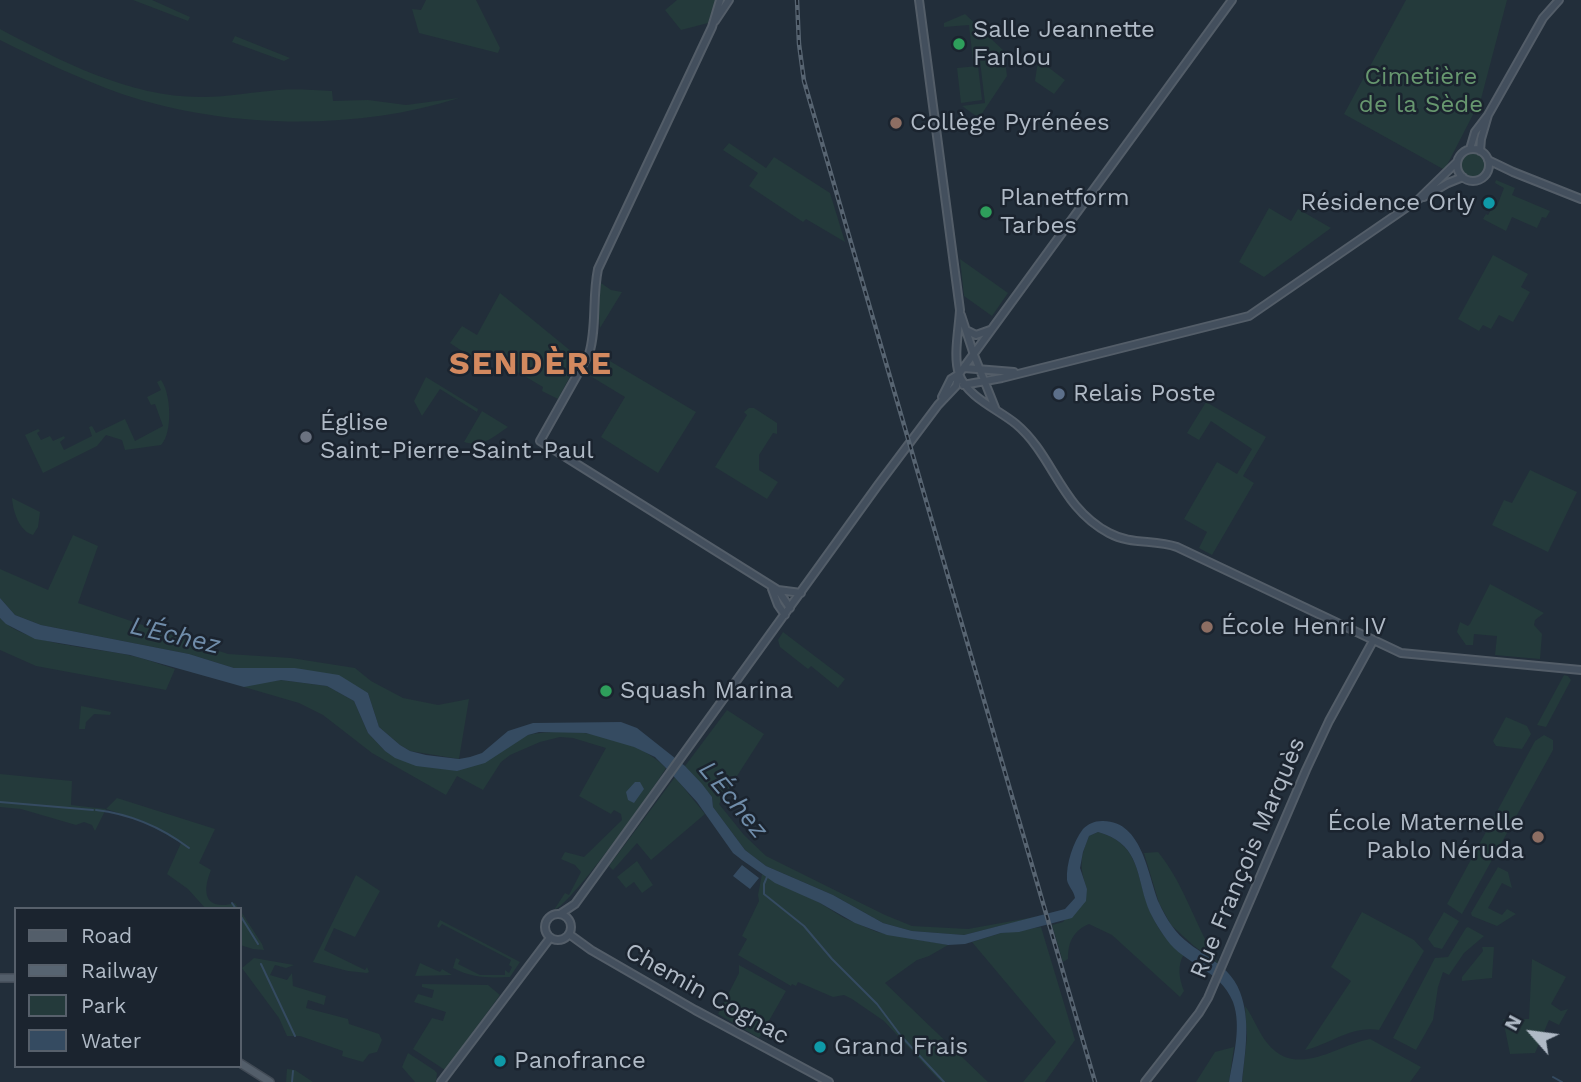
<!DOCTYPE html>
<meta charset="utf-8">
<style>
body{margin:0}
#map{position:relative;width:1581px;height:1082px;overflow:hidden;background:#222e3a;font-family:"Work Sans",sans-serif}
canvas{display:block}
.legend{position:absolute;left:14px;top:907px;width:228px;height:161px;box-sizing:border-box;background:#1b242f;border:2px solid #57606b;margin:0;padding:9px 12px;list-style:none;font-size:21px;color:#b0bac6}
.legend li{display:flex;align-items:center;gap:14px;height:35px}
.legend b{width:35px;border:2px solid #57606b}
.north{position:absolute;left:1497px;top:998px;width:70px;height:70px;-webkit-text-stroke:5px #1b242f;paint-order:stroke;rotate:298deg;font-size:19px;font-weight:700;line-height:28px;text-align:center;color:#b0bac6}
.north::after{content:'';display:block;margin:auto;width:24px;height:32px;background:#b0bac6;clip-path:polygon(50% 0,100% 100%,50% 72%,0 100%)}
</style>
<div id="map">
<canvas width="1581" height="1082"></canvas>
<ul class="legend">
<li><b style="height:9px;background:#535e6a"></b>Road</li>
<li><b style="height:9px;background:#576471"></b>Railway</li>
<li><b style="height:19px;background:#243a3b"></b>Park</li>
<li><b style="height:19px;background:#354b61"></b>Water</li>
</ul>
<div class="north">N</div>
</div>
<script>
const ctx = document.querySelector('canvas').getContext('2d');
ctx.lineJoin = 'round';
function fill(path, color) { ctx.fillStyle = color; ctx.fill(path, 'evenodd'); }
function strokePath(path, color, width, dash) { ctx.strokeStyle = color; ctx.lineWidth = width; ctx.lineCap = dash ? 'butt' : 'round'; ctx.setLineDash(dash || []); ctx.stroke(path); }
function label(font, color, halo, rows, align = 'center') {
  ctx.font = font + ' "Work Sans",sans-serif'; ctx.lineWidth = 5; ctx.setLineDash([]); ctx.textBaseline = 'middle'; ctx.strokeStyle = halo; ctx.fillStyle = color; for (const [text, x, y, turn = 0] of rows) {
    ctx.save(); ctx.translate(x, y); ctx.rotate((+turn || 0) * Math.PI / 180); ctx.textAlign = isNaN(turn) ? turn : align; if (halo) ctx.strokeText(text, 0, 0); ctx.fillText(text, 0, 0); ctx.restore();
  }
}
fill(new Path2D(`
 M133,0H152L190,17L188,21Z
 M426,0H476L500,48L498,53L419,33L412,9L421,10Z
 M677,0H716L708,23L681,30L665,10Z
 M1406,0H1507L1481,99L1446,167L1443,169L1344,114Z
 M965,14L1004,51L1007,76L979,118L962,106L985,103L980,61H973L969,25L944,27V23Z
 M0,29C62,62 132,98 203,97C228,97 253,92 278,90C296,89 314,90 332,91L333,101L368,100L406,105L459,98C355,131 226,129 122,94C80,79 40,60 0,40Z
 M235,36L290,58L284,61L232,42Z
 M1040,61L1065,80L1054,94L1035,81L1037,67Z
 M978,66L982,100L961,103L957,68Z
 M729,143L766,168L774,157L830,193L845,242L806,219L803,222L749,186L758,173L723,150Z
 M1461 165a13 13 0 1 1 26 0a13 13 0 1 1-26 0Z
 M1496,180L1515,188L1512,195L1550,211L1546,218L1542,217L1537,228L1512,217L1506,231L1483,219L1486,214L1488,215L1494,205L1497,206L1504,188L1495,183Z
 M1269,208L1291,221L1298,209L1331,228L1264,277L1239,262Z
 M1493,255L1528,274L1521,287L1530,292L1513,322L1499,315L1491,329L1483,325L1479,331L1458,319Z
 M960,259L1008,293L992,316L964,296Z
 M601,283L611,290L622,292L600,328L598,310Z
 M500,293L577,356V363L558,399L542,391L543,387L516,371V364L494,352L471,357L450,343L462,326L477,335Z
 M598,354L696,412L658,473L601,437L625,397L587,374Z
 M426,377L478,409L477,412L440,389L422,416L414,401Z
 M161,380C171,393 173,433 161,445L125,450L122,440L106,435L97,446L43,473L25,435L38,429L40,431L37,433L41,440L50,436L53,441L64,436L65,438L60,442L64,450L92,436L89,427L92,426L96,433L125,419L135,441L163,426L155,404L151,405L147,397L161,390L157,382Z
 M1206,402L1266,437L1243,476L1254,483L1212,555L1199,548L1207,532L1184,519L1217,462L1237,474L1252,449L1211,421L1199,440L1187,433Z
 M749,408H754L777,423V434L773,433L759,455V470L778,482L767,499L715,467L747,415L744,412Z
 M482,411L508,427C493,437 483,448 464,442Z
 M1530,470L1577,492L1548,552L1492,525L1504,500L1512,503Z
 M12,498L40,512L38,527L33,535C19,531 13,511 12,498Z
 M73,535L98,546L78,603L228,654L291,658L355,668L371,681L403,698L438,705L469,699L459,759L410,751L400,745L379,727L368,693L295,668H234L189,654L41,625L15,615L0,598V569L48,590Z
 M1490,584L1544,613L1535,620L1534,625L1542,634L1540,659L1495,655L1497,636L1474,634L1473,645H1466L1457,632L1460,622L1468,626L1470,624Z
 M0,618C24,645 93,647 128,655C144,658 159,664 175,669L166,690L36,666L0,650Z
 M783,632L845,679L838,688L811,666L808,669L780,647L778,640Z
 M1564,675L1568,676L1571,680L1546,727L1537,725Z
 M281,680L327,686L354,701L368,733L385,751L457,771L528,735C572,726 634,735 666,768C652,791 573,903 554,910L565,893L569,895L581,872L575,865L561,859L565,852L584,857L622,820L621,814L614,810L611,814L579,796L606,748L573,738L560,737L540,742L510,755L501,762L483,790L457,776L446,795L372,753L323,715L299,703L244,687L245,683Z
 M81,706L111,712L110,715L94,714L86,722L85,729H79Z
 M727,710L764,734L719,804L744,835L766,856L885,915L912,926L968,929L1040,916L964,935L912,931L883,923L833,895L766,866L745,850L713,807L712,797L685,766Z
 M1506,717L1527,726L1531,734L1522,749L1496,746L1493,741Z
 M1544,735L1553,740V750L1462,914L1447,904L1535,741Z
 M0,774L72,781L71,805L106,809L117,798L215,829L199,863L211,870C201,894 206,911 235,903L239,909H206L188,889L167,874L181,843L143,821L106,809L95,831L92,825L84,822L76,825L21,809L0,807Z
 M675,777L705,814L651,860L637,843L613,870L609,866Z
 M1098,832C1137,843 1136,870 1147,903C1153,923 1167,943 1184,954C1177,966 1179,978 1184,991L1180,997L1112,935L1089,924C1073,931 1068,942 1068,959L1063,962L1052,925L1063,922L1087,889C1079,866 1080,858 1089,836Z
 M1158,852C1185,885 1196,928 1219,964L1194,946L1171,925L1159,903L1144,853Z
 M637,861L653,885L642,893L634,882L626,888L617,877Z
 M1498,867L1508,872L1512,888L1502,883L1488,908L1502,915L1507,909L1516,914L1497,926L1472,916L1471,913Z
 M762,874L820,903L844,918L877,932L948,945L929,956L917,960L885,983L988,1082H941L884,1021L852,999L844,995L833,997L798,982L796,986L792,984L791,986L738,955L747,939L742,936L759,901L758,895Z
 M356,875L380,891L355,937L334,928L324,950L365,970L367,967L369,972L367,973L348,971L313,962Z
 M240,910L262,944L264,950L253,949L240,945Z
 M1362,912L1414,940L1424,951L1379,1030C1352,1025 1330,1044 1305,1050L1351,981L1331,967Z
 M1444,912L1459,921L1442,949L1434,947L1428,939Z
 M440,920L520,962L510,977C488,978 472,978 453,968L456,958L460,960L458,964L480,975H505V970L509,973L512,967L509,965L511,960L442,924L439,928L437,926Z
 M1041,927L1075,1040L1045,1082H1023L1056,1042L972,942L1001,933Z
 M1468,927L1484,936L1464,953L1449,975L1443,972L1438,987L1433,1020L1416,1050L1393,1038L1435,958L1448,957L1466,928Z
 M1482,947H1494L1492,978L1462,981V977L1483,951Z
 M254,958L294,965L286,968L275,965L270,975L287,980L292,973L293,986L326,996L324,1005L308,1000L306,1008L348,1019L349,1024L379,1034L382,1040L377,1052L369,1054L363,1062L342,1056L343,1051L300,1036H287L279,1018L242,968Z
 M1532,959L1566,977L1551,1004L1561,1011L1568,1009L1559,1025L1549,1020L1535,1053L1510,1054L1503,1019H1529Z
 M420,963L440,972L442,969L452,975L415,976Z
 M739,965L786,991L759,1038L718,1014L739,973Z
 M422,984L488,985L500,995L445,1070L413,1049L432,1018L443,1021L446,1012L414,1002L418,994L432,998L434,990L422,987Z
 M1245,1006C1254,1018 1258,1032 1268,1044C1297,1079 1337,1045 1370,1039L1421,1067L1410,1082H1242L1247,1037Z
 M1234,1047L1229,1082H1196L1215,1052Z
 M408,1053L434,1070L437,1073L436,1082H415L402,1067Z
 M287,1069L295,1070L313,1082H286Z`), '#243a3b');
fill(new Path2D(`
 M0,598L15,615L41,625L189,654L234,668H295L339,675L368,693L379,727L400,745L410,751L426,755L459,759L470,757L482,753L508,731L533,723L621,722L637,728L685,766L702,784L712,797L713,807L745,850L766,866L833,895L883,923L912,931L964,935L1065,909L1075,898C1074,891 1068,886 1067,880C1066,864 1073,842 1083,829C1088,824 1094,821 1102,821C1143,820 1148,877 1159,903C1162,910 1167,919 1172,926C1190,953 1228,959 1240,992C1251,1021 1245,1052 1242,1082H1229C1233,1057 1242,1027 1233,1002C1220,969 1185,965 1167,940C1159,929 1150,915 1146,902C1136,869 1137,843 1098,832L1089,836L1083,852L1080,868L1087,889L1086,901L1072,918L1019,932L1001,933L965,944L948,945L887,935L855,923L820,903L775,883L742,860L733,853L697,802L666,768L655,757L634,747L586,733L539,732L528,735L485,763L457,771L416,766L395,758L385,751L368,733L354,701L327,686L281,680L244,687L130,655L35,639L6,624L0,618Z
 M635,782H640L644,789L634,803L628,800L626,792Z
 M742,865L759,878L750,889L733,876Z`), '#354b61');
strokePath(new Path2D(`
 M0,802L93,810
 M96,810C131,814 161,827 189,848
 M767,877L764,884V894L804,926L832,959L877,1004L901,1036L944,1082
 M232,903L236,909
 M240,915L258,944
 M261,964L295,1036
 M1553,1077L1562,1082
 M292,1082L293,1071`), '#354b61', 2);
const secondary = new Path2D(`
 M720,0L712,27L598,269C592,298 597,328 589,354L540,441L778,590L790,608
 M919,0L960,310C959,329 953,356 959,374C968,398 998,409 1016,424C1054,456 1060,507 1109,533C1131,545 1154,539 1177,547L1401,653L1581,670
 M715,21L729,0
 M1470,149L1475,132L1488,115L1543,18L1559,0
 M1457 165a16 16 0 1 1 32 0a16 16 0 1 1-32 0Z
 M1480,151L1481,139L1488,115
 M1488,160L1513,172L1581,199
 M1424,197L1448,183L1463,177
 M961,315L974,355L996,410
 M966,330L976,335L990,330
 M964,368L1014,372
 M963,385L1002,378L1249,316L1419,199L1457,162
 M942,397L951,379L959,374
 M772,589L778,605L785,615
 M778,590L801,593
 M545 927a13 13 0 1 1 26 0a13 13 0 1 1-26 0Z
 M560,914L575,904L878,485L938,405L956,386L959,374L1232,0
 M569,934L591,950L695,1010L829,1082
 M441,1082L550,938
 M1145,1082L1199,1013L1208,998L1306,770L1329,721L1373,641`);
const primary = new Path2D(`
 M0,978H16
 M240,1063L270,1082`);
strokePath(secondary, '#535d68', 10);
strokePath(primary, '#424b56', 10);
strokePath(secondary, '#434f5d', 6);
strokePath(primary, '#535e6a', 7);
const rail = new Path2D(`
 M797,0L799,44L804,81L1095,1082`);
strokePath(rail, '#576471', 4.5);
strokePath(rail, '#1b242f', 2, [5]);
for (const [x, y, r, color] of [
 [959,44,7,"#2e9e5b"],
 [896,123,7,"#8d6e63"],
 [1489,203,7,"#0f9aa8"],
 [986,212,7,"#2e9e5b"],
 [1059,394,7,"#5c6f8a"],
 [306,437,7,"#6b7280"],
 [1207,627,7,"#8d6e63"],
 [606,691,7,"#2e9e5b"],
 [1538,837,7,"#8d6e63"],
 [820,1047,7,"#0f9aa8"],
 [500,1061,7,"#0f9aa8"]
]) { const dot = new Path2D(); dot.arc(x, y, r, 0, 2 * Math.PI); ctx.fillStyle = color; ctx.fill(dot); strokePath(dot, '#1b242f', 2.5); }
label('24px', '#b0bac6', '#1b242f', [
 ["Salle Jeannette",973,30],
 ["Fanlou",973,58],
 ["Collège Pyrénées",910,123],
 ["Planetform",1000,198],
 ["Tarbes",1000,226],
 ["Résidence Orly",1475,203,"right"],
 ["Relais Poste",1073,394],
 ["Église",320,423],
 ["Saint-Pierre-Saint-Paul",320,451],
 ["École Henri IV",1221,627],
 ["Squash Marina",620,691],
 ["École Maternelle",1524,823,"right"],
 ["Pablo Néruda",1524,851,"right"],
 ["Grand Frais",834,1047],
 ["Panofrance",514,1061]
], 'left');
label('24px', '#67976f', '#1b242f', [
 ["Cimetière",1421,77],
 ["de la Sède",1421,105]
]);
label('24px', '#b0bac6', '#1b242f', [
 ["Rue François Marquès",1248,858,-67],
 ["Chemin Cognac",707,994,29]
]);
label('italic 26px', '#708daa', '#1b242f', [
 ["L'Échez",175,636,13],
 ["L'Échez",733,800,50]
]);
ctx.letterSpacing = '2px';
label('bold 32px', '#d3895f', '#1b242f', [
 ["SENDÈRE",531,365]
]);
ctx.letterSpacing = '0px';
</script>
